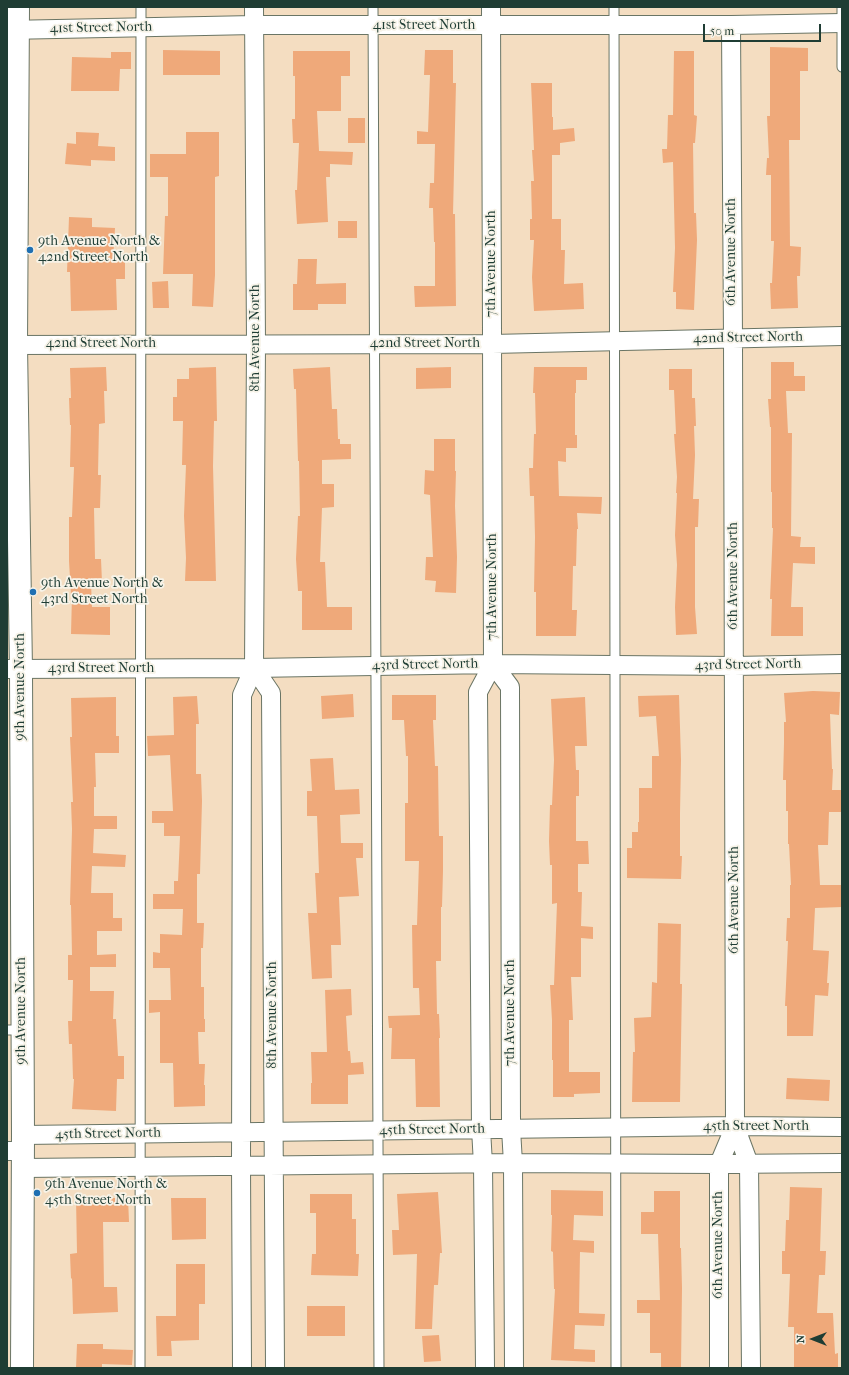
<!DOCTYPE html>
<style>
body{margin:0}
#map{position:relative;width:849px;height:1375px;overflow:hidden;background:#f4ddc1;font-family:"IM FELL French Canon",serif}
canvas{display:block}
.frame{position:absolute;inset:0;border:8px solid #1f3d34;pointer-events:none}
.north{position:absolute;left:793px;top:1319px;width:40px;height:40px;-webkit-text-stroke:3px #f7f3e8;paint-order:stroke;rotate:270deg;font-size:11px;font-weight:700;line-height:16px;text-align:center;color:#1f3d34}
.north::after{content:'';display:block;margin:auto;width:14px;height:18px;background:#1f3d34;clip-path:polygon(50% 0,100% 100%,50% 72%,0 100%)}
.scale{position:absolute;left:703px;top:24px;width:118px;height:18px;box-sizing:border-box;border:2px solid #1f3d34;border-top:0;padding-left:5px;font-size:12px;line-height:14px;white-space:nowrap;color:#1f3d34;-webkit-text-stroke:3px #f7f3e8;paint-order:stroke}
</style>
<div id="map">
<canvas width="849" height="1375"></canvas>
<div class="frame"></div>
<div class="north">N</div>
<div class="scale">50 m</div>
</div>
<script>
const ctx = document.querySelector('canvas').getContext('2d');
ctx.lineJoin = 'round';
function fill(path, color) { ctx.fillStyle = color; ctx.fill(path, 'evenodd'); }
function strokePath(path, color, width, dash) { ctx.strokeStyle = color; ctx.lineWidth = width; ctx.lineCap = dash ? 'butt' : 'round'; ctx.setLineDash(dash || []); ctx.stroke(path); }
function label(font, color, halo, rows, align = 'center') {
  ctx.font = font + ' "IM FELL French Canon",serif'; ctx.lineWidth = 3.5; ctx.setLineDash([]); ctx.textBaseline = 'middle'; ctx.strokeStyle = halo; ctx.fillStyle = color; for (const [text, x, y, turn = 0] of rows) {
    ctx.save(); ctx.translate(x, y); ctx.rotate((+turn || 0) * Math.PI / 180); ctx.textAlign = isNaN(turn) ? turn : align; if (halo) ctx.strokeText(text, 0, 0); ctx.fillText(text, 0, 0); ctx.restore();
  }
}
fill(new Path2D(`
 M770,47L808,48V71H800V140H789L790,246L801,247L800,276H797L798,308L771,309L770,283H772L774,241H771V175H766L767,158H769L767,116H770Z
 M163,50L220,51V75H163Z
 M425,50H453V83H456L453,214H455L456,306L415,307L414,286H435V242H434L433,208H429L430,183H434L435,144H417V131L428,132L430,75H424Z
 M293,51H350V76H341V111H317L319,151L353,152L352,165L330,164V177H326L328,222L297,224L295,190H297L299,143H293L292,119H295V76H293Z
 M674,51H694V115L697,116L695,143H693L694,213H696L697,240L694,310L676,309V292H673L675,248L673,162L663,163L662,149H667L668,115H673Z
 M111,52H131V69H120L119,91H71L72,57L111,58Z
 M531,83H552V117H553V130L574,128L575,141L560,143V155H552V219H561V250H565L564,284L583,283L584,309L534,311L532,277L534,240H530V219H532L531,181H534L532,150H534Z
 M348,118H365V143H348Z
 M76,132L99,133L98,146L115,147V161L91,160V166L65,164L67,143L76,144Z
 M186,132H219V176L215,177V275L213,307L192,306L193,274H163L165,216H168V177H150V154H186Z
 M69,217L92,218V227L115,228L113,259H125V279H116L117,310L71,311L70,272H67Z
 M338,221H357V238H338Z
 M298,259H317L316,284L346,283V304H318V310H293V284H297Z
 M168,281L169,308H153L152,282Z
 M771,362H794V376H805V391H786L788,433H792L791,536L801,537L800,547H815V564L793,563L791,607H803V636H771L772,599H770L773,528H772V492H771V427H770L768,399H771Z
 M106,367L107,391H104L105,423L99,424L98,475H101L100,508H94L95,559H101L102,582L91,583L92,607H110V635L71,634L72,595H71L69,561V517H72L74,467H70L71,425H70L69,398H71L70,368Z
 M216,367L217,421H214L213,466L216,581H185L186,558L184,516L186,465H182L183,421H173V397H177V379H189V368Z
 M330,367L332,409H337L338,439H340V444H351V459L322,460V484H334V507L322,508L320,562H325L327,607H352V630H302V591H298L296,559L298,516H300L299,461H298L296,389H294L293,369Z
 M451,367V388L416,389V368Z
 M534,367H587V380H576V393H575V435H577V448H566V462L558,461L559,496L602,497L601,514L577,513L578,529H577L576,566H573L572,610H577L576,636H536V592H534L535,537L534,496H530L529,468H533L534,434H536L535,393H533Z
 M669,369H692V398H695L696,426H694L695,455L693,499H699L698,527H695V607L697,634L676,635L675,607L677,565L675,535L677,493H676L677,477L674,434H676L674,390H669Z
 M434,439H455V471H456L455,506L457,557L456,593L435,592L436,581L425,580L426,557H433L430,495L424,494L425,470L434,471Z
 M813,691L840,692L839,715L830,714L832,769H833L832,790H841V812H829L828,845H818L820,885H842V907L815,908L813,950L829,951L827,983H829L828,996L815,995L813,1036H787V1006H785L788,941H786L787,918H790V885H791L789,844H788V811H786V780H783L784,743V722H786L784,693Z
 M353,694L354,717L322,719L321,696Z
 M392,695H436V720H433L435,766H438L439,836H443V871L442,907H441V961H436L437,1014H439L440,1038H439L440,1107H416L415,1059H391L392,1028H389L388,1016L420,1015L419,988H413L412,925H417L419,861H405V803H408V756H406L404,720H392Z
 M679,695L681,760L680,813V856H682L681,879L627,878V848H632V832H638V822H639V788H652V756H659L656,716L639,717L638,696Z
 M197,696L199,724H196V774H201L202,801L200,874H197V923H204L203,948H201V987H204V1019H205V1032H198L199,1064H205L204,1085H205V1106L174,1107L173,1063H160V1012L149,1013V1000H171L170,968H153V952L160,953V934L182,935L183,909H153V894H174V881H178L180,836H164V823H152V811H173L170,755L148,756L147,736L174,735L173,697Z
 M116,697V736H119V753H95L96,787H94V816H117V829H94L93,853L126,855L125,867L92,866L91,893H113V918H122V931H97V955L116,954V967H90V991H114L113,1019H116L118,1056H124V1079H117L116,1111L72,1109L74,1079H73L72,1044H69L68,1021H72L73,980H68V955H72L71,905H70L72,829L71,802H73L70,737H72L71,698Z
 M585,697L587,746H575L576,770H579V796H576V841H588L589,864H578V892H582L581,926L593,927V939L581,938V977H571L573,1020H569V1072H600V1093L574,1094V1097H553V1060H552V1020L550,985H554L557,903L552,904V865H550L549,841L550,805H552L554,760L551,699Z
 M333,758L335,790L359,789L360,814L340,815L341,843H363V858H356L359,896L339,897L341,945H331L332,978L312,979L308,913H317L315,873H319L317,816H307V791H312L310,759Z
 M658,923L681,924L680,984H682L680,1102H632L633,1052H635L634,1018L651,1017L652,982L657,983Z
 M351,989L352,1015L346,1016L348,1051H350L351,1063L363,1062L364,1074L348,1075V1104H311V1083H312L311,1052H327L325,990Z
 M787,1078L830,1080L829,1101L786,1099Z
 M790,1187L822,1188L820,1251H826L825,1275H819L817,1313H833L835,1354L838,1353V1368H794V1327H788L790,1274H782V1251H785L786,1220H789Z
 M551,1190L603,1191V1216L574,1215L573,1240L594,1241V1253L580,1252L579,1313L605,1314L604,1326L575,1325L574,1349L595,1350V1362L551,1360L555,1289H554L553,1252L551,1251L552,1215H551Z
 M654,1191H680V1248H681L682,1288L681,1368H661V1353H650V1313H637V1300H660L658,1234H641V1212H654Z
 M438,1192L442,1253H440L438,1285H434L432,1329H415L417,1254L393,1255L392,1230H399L397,1194Z
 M310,1194H352V1219H356V1254H359L358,1276L311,1275L312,1254H316V1213H310Z
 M76,1198H128L129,1222H103L104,1287H117L118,1312L73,1314L72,1278L71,1279L70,1254L77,1253Z
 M171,1198H206V1239L172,1240Z
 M176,1264H205V1304H199V1340L171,1341L172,1356H157L156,1316H176Z
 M307,1306H345V1336H307Z
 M439,1335L441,1361L424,1362L422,1336Z
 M77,1344H103V1349L133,1350L132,1365L102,1364V1368H76Z`), '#efa97a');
const service = new Path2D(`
 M373,7L379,1368
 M614,7L616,1368
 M842,7V67
 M7,1030H22
 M140,1368L141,7`);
const minor = new Path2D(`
 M731,25L733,338L735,1126L749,1164L751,1368
 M7,30L254,25H731L842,23
 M7,345L492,344L842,336
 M493,664L510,687L511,1129L513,1163L514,1368
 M254,668L271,693L275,1368
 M7,669L254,668L493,664L734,666L842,664
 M23,1135L735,1126L842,1127
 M7,1151H23
 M23,1168L513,1163L719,1164L842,1163
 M242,1368L241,1165L242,695L254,668L256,344L254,7
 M485,1368L483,1164L481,1129L478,692L493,664L491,7
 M719,1368V1164L735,1126`);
const tertiary = new Path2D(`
 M18,7L16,344L21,670L23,1135L22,1368`);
strokePath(service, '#6a7565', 11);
strokePath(minor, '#6a7565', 20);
strokePath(tertiary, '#6a7565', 24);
strokePath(service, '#fff', 9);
strokePath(minor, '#fff', 18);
strokePath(tertiary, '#fff', 22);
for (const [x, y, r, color] of [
 [30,250,4,"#1f6fb2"],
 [33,592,4,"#1f6fb2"],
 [37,1193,4,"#1f6fb2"]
]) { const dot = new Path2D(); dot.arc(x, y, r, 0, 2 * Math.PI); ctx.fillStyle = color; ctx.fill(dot); strokePath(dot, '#f7f3e8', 1.5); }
label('14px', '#1f3d34', '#f7f3e8', [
 ["41st Street North",424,26],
 ["41st Street North",101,28,-1],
 ["6th Avenue North",732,252,-90],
 ["7th Avenue North",492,264,-90],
 ["8th Avenue North",256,338,-90],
 ["42nd Street North",748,338,-1],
 ["42nd Street North",101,344],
 ["42nd Street North",425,344],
 ["6th Avenue North",734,576,-90],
 ["7th Avenue North",493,587,-90],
 ["43rd Street North",425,665,-1],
 ["43rd Street North",748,665,-1],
 ["43rd Street North",101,669],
 ["9th Avenue North",21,687,-90],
 ["6th Avenue North",735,900,-90],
 ["9th Avenue North",22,1011,-90],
 ["7th Avenue North",511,1013,-90],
 ["8th Avenue North",273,1015,-90],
 ["45th Street North",756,1127],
 ["45th Street North",432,1130,-1],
 ["45th Street North",108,1134,-1],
 ["6th Avenue North",719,1245,-90]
]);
label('14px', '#1f3d34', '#f7f3e8', [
 ["9th Avenue North &",38,242],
 ["42nd Street North",38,258],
 ["9th Avenue North &",41,584],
 ["43rd Street North",41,600],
 ["9th Avenue North &",45,1185],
 ["45th Street North",45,1201]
], 'left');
</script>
